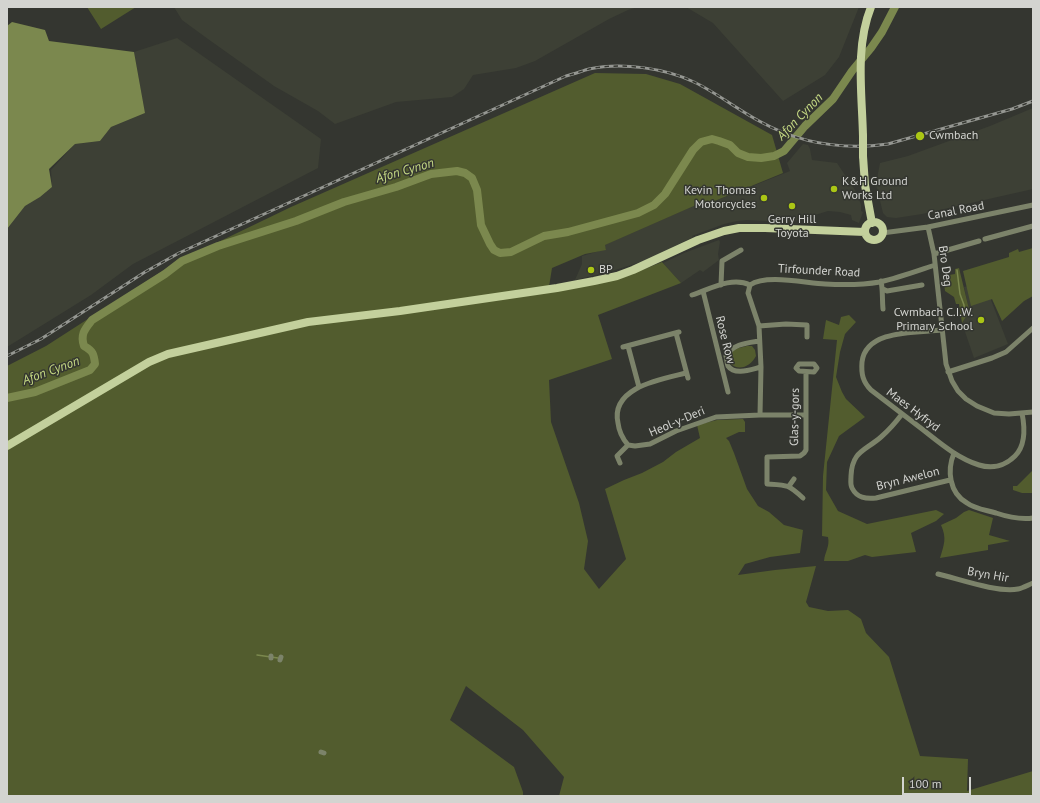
<!DOCTYPE html>
<style>
body{margin:0}
#map{position:relative;width:1040px;height:803px;overflow:hidden;background:#343630;font-family:"PT Sans",sans-serif}
canvas{display:block}
.frame{position:absolute;inset:0;border:8px solid #d3d4d0;pointer-events:none}
.scale{position:absolute;left:902px;top:777px;width:69px;height:18px;box-sizing:border-box;border:2px solid #d3d4d0;border-top:0;padding-left:5px;font-size:12px;line-height:14px;white-space:nowrap;color:#d3d4d0;-webkit-text-stroke:3px #343630;paint-order:stroke}
</style>
<div id="map">
<canvas width="1040" height="803"></canvas>
<div class="frame"></div>
<div class="scale">100 m</div>
</div>
<script>
const ctx = document.querySelector('canvas').getContext('2d');
ctx.lineJoin = 'round';
function fill(path, color) { ctx.fillStyle = color; ctx.fill(path, 'evenodd'); }
function strokePath(path, color, width, dash) { ctx.strokeStyle = color; ctx.lineWidth = width; ctx.lineCap = dash ? 'butt' : 'round'; ctx.setLineDash(dash || []); ctx.stroke(path); }
function label(font, color, halo, rows, align = 'center') {
  ctx.font = font + ' "PT Sans",sans-serif'; ctx.lineWidth = 3; ctx.setLineDash([]); ctx.textBaseline = 'middle'; ctx.strokeStyle = halo; ctx.fillStyle = color; for (const [text, x, y, turn = 0] of rows) {
    ctx.save(); ctx.translate(x, y); ctx.rotate((+turn || 0) * Math.PI / 180); ctx.textAlign = isNaN(turn) ? turn : align; if (halo) ctx.strokeText(text, 0, 0); ctx.fillText(text, 0, 0); ctx.restore();
  }
}
fill(new Path2D(`
 M174,7H638L628,10L609,19L535,61L516,68L473,75L464,89L452,97L396,102L335,124L318,111L274,86L208,39L182,20Z
 M686,7H859L839,57L825,75L783,101L713,23Z
 M177,38L321,139L318,168L133,264L91,295L7,347V229L25,206L40,197L52,187L51,170L75,144L100,141L111,127L145,113L134,52Z
 M1033,108V189L922,214L896,218L887,217L883,213L876,184L880,163L908,156L990,126Z
 M803,144L808,145L810,149L812,160L837,163L857,193L861,205V211L863,212L859,223L852,220L851,215L840,212L828,211L799,220L786,222L747,220L737,221L724,224L692,236L693,237L647,260L612,271L575,280L582,264V256L606,249L604,245L703,202L705,205L790,171L787,163Z
 M719,240L720,242L718,254L719,260L703,272L700,270L681,283L663,263L684,253Z
 M987,281L992,299L991,300L1008,344L974,358L962,323L966,317L969,309L964,287Z`), '#3d4035');
fill(new Path2D(`
 M87,7H136L101,29Z
 M595,73L646,74L680,84L772,135L783,173L705,205L703,202L605,245L606,250L585,254L552,268L548,293L619,279L662,262L681,283L598,315L612,359L549,380L551,422L579,503L588,541L584,569L599,589L626,559L605,489L624,480L642,473L663,462L676,452L700,438L697,425L717,420L743,419L745,422V432H739L726,438L729,441L734,453L747,489L758,506L769,512L784,525L803,530L800,553L770,557L745,564L738,575L775,570L816,566L806,602L809,607L828,611L848,610L861,619L866,633L889,657L920,756L968,759L967,791L1033,771V796H559L564,777L523,730L466,686L450,720L514,767L523,792V796H7V366L46,346L164,270L181,260L291,207Z
 M1033,248V296L1024,301L1002,321L992,299L971,306L963,271L1009,257V253L1018,249L1019,252Z
 M959,268L969,309L966,317L962,323L959,304H956L954,297L945,291L943,276L955,274V269Z
 M849,315L856,322L845,334L840,352L836,377L842,392L846,399L865,417L839,436L827,462L826,490L838,511L867,524L936,510L944,514L936,521L911,533L916,552L872,557L865,555L848,561H824C825,551 830,547 828,537L822,536L823,476L837,340L823,339L826,320L839,325L841,317Z
 M747,346H752L755,350L756,356C751,366 738,373 729,362L731,352L735,349Z
 M1033,470V493H1022L1013,490V486H1017Z
 M969,510L993,518L989,535L1010,541L988,545V550L940,558C944,544 947,539 941,525L956,518L964,512Z`), '#525c2e');
fill(new Path2D(`
 M12,22L45,30L49,41L134,52L145,113L111,127L100,141L75,144L49,169L52,187L40,197L25,206L7,229V26Z`), '#7b884e');
strokePath(new Path2D(`
 M957,270L960,294L964,305V317
 M257,655L278,658`), '#7b884e', 1.5);
strokePath(new Path2D(`
 M7,398L35,392L90,370L95,364C94,354 93,351 84,346C80,334 85,329 92,320L165,274L182,261L218,246L296,221L344,202L396,187L431,174L457,171L465,173L472,178L477,190L481,225L490,244L494,250L500,253L511,252L544,236L568,232L638,213L654,205L665,194L693,150L701,142L712,139L719,141L730,145L738,153L748,157L761,158L774,156L784,151L805,126L833,99L852,71L871,48L882,32L895,7`), '#7b884e', 8);
strokePath(new Path2D(`
 M928,227L934,254L946,364L952,381L958,391L966,399L977,406L994,413L1009,414L1033,412
 M882,233L928,227L1033,205
 M985,239L1033,226
 M934,254L979,241
 M881,281C883,290 882,299 883,309
 M721,285L722,261L741,250
 M750,285L748,293L759,326L761,367L760,415
 M883,289L887,291L922,285
 M703,291L728,392
 M692,295C710,289 732,276 750,285C766,274 805,283 825,284C843,285 862,285 880,282C898,278 917,271 935,265
 M759,326L786,324L807,325V337
 M942,330C917,333 866,329 862,362C861,374 863,382 871,390C888,403 905,416 922,429C940,443 957,458 979,465C992,469 1005,466 1015,456C1026,445 1025,428 1022,413
 M676,333L688,378
 M759,341C746,343 733,344 726,356C727,359 727,364 728,366C735,376 752,369 761,367
 M628,346L639,387
 M623,347L679,332
 M799,364H814L817,368L814,372L799,371L796,368Z
 M948,372L992,358L1006,352L1033,328
 M686,373C662,379 610,387 618,423C619,432 622,438 628,445L635,446L650,444L676,431L716,417L760,415H806
 M902,414C896,422 889,430 881,437C865,451 852,451 851,476C851,480 850,484 852,488C857,498 866,499 876,498L950,480
 M954,453C947,470 949,493 967,503C975,509 986,510 996,513C1008,517 1020,520 1033,518
 M620,463L617,456L628,445
 M789,486L794,479
 M803,498C788,484 787,485 767,484V457L800,456L804,453L806,450V372
 M938,574C959,579 998,593 1018,589C1023,588 1028,585 1033,583
 M271,658V656
 M280,660L281,657
 M321,752L324,753`), '#7c836a', 5);
strokePath(new Path2D(`
 M863,136C862,93 855,47 871,7
 M863,156L865,185L872,223
 M865 231a9 9 0 1 1 18 0a9 9 0 1 1-18 0Z
 M7,446L149,362L168,354L308,322L400,311L557,288L594,281L617,276L633,270L698,240L724,231L739,228H765L865,232`), '#c3d09c', 8);
const rail = new Path2D(`
 M7,356L41,339L145,272L179,253L566,76C574,74 582,71 589,69C621,62 665,68 694,82C717,93 738,110 761,122C801,144 844,150 888,144L1012,109L1033,101`);
strokePath(rail, '#959792', 3);
strokePath(rail, '#343630', 1.5, [4.5]);
strokePath(new Path2D(`
 M863,136V156`), '#c3d09c', 8);
for (const [x, y, r, color] of [
 [920,136,5,"#abc615"],
 [834,189,4,"#abc615"],
 [764,198,4,"#abc615"],
 [792,206,4,"#abc615"],
 [591,270,4,"#abc615"],
 [981,320,4,"#abc615"]
]) { const dot = new Path2D(); dot.arc(x, y, r, 0, 2 * Math.PI); ctx.fillStyle = color; ctx.fill(dot); strokePath(dot, '#343630', 1.5); }
label('12px', '#d3d4d0', '#343630', [
 ["Cwmbach",929,136],
 ["K&H Ground",842,182],
 ["Works Ltd",842,196],
 ["Kevin Thomas",756,191,"right"],
 ["Motorcycles",756,205,"right"],
 ["Gerry Hill",792,220,"center"],
 ["Toyota",792,234,"center"],
 ["BP",599,270],
 ["Cwmbach C.I.W.",973,313,"right"],
 ["Primary School",973,327,"right"]
], 'left');
label('12px', '#d3d4d0', '#343630', [
 ["Canal Road",956,211,-11],
 ["Bro Deg",945,266,82],
 ["Tirfounder Road",819,271,3],
 ["Rose Row",725,340,76],
 ["Maes Hyfryd",913,410,37],
 ["Glas-y-gors",795,417,-89],
 ["Heol-y-Deri",677,422,-23],
 ["Bryn Awelon",908,479,-14],
 ["Bryn Hir",988,575,10]
]);
label('italic 13px', '#c6da84', '#343630', [
 ["Afon Cynon",800,117,-46],
 ["Afon Cynon",405,171,-16],
 ["Afon Cynon",51,371,-20]
]);
</script>
